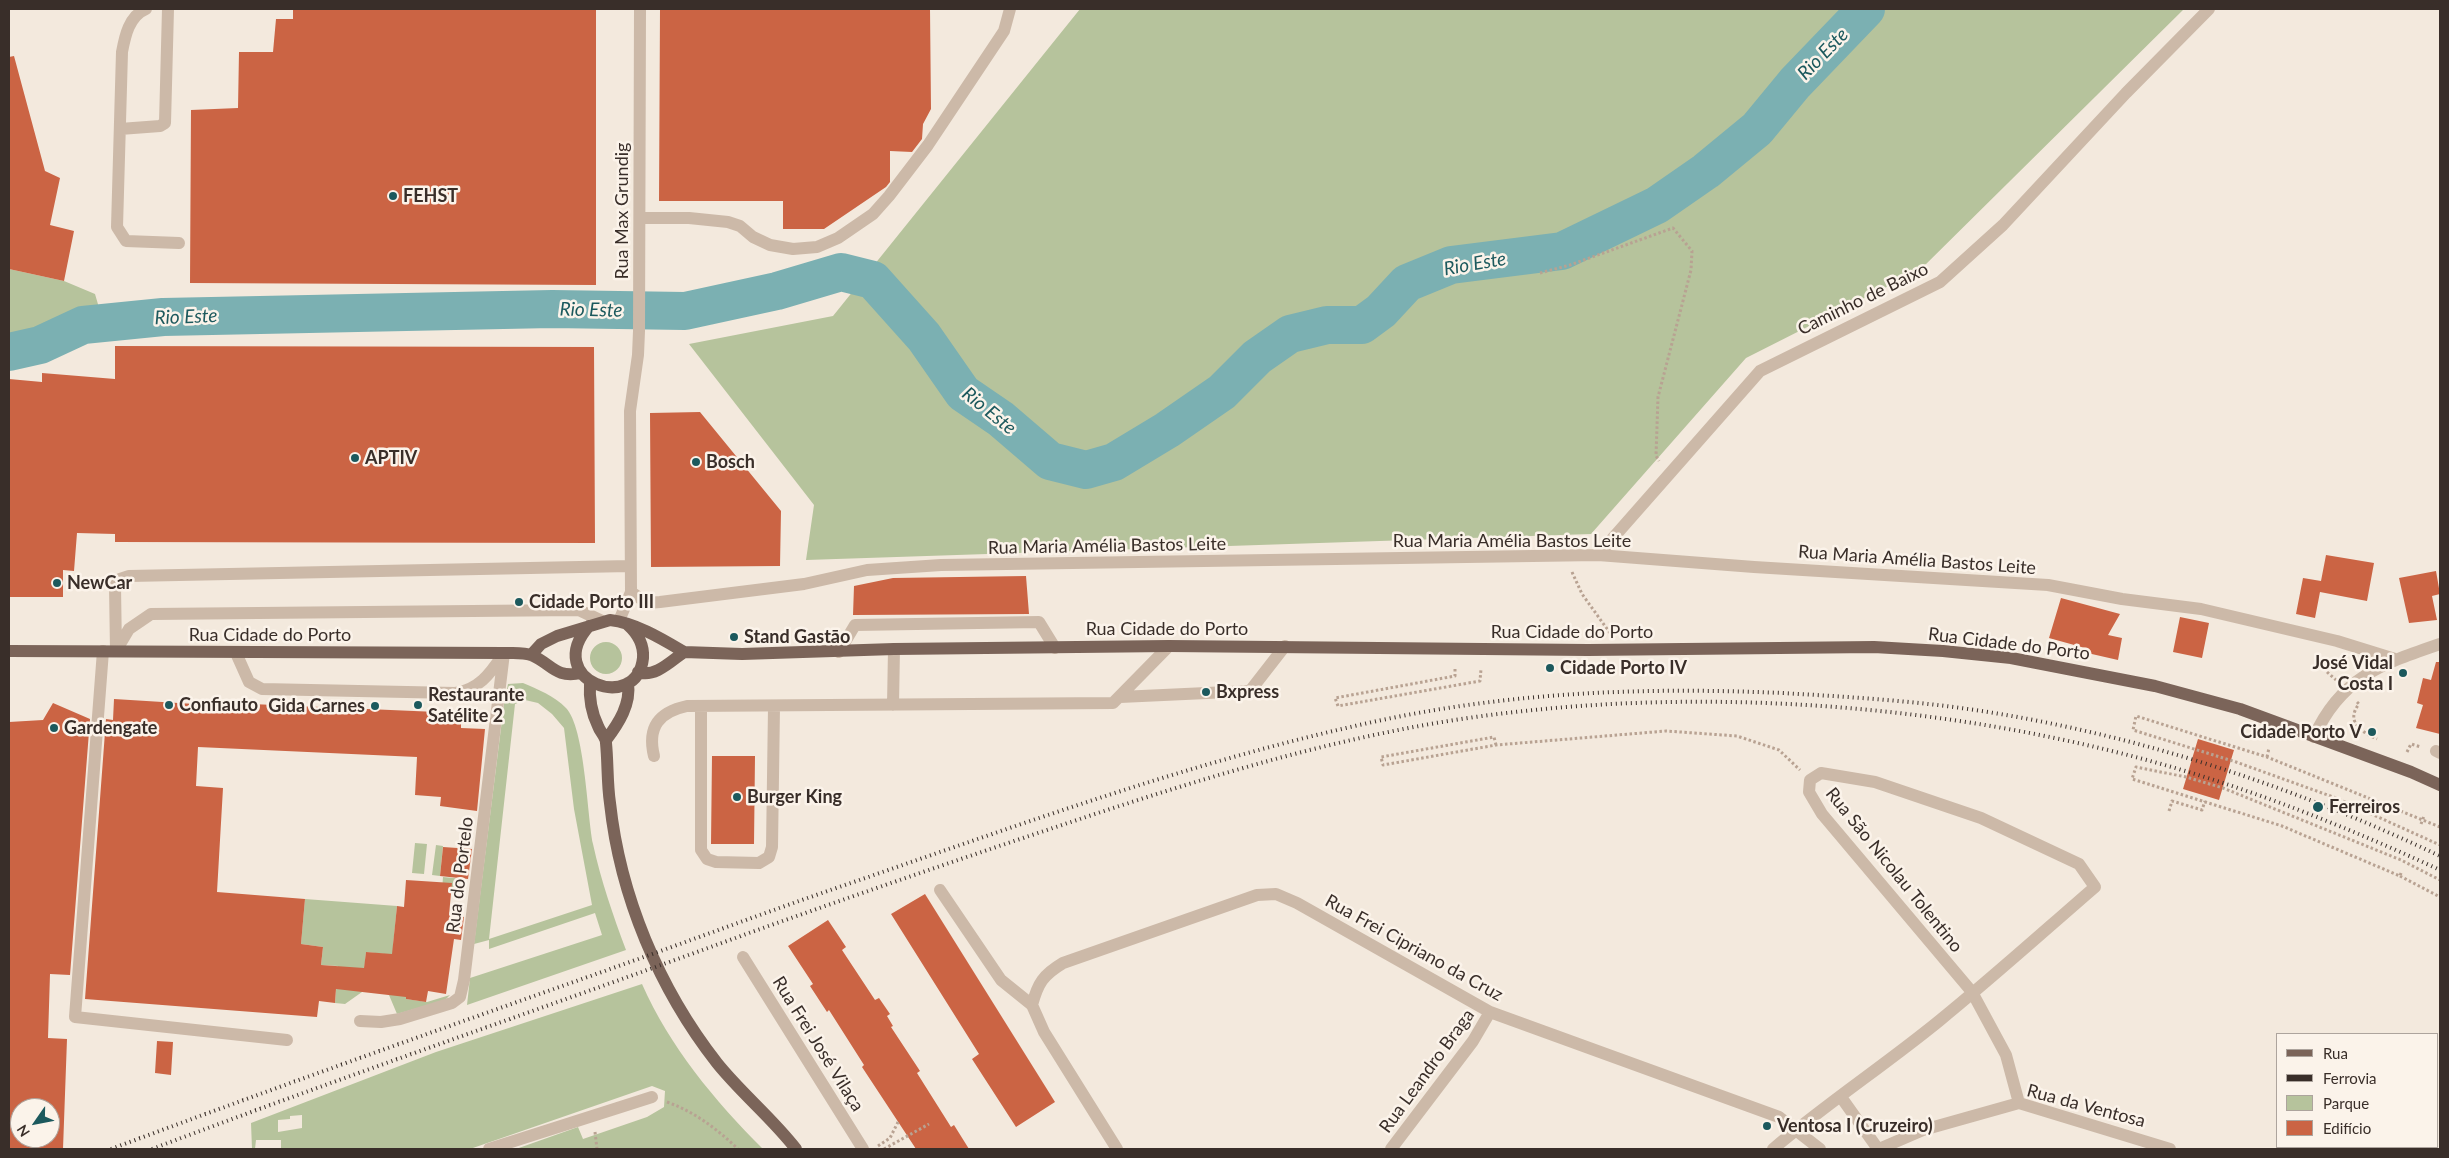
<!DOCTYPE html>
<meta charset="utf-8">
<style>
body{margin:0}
#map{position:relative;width:2449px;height:1158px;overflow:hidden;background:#f3e9dd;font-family:Lato,sans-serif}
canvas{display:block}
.frame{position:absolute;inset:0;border:10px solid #392e29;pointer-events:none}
.legend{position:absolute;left:2276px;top:1033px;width:162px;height:115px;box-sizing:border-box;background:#fbf3ea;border:1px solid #ada49d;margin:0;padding:6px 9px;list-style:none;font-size:15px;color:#392e29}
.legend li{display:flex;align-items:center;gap:10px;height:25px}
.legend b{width:25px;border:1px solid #ada49d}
.north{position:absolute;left:10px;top:1098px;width:50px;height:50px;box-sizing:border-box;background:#fbf3ea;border:1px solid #ada49d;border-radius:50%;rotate:237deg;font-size:14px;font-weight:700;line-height:20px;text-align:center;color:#392e29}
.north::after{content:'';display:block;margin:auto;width:18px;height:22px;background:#1c595d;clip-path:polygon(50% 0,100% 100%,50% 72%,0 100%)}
</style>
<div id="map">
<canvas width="2449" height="1158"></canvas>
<div class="frame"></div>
<ul class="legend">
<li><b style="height:6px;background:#7b6459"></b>Rua</li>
<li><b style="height:6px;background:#392e29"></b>Ferrovia</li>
<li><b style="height:14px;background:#b6c39c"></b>Parque</li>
<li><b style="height:14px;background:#cb6444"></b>Edifício</li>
</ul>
<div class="north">N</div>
</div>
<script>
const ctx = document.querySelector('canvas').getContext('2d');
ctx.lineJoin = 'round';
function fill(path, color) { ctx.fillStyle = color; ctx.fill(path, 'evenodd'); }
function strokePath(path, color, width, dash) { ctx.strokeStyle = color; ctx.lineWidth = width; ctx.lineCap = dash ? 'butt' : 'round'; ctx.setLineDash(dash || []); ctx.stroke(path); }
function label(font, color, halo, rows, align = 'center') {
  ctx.font = font + ' Lato,sans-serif'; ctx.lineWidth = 5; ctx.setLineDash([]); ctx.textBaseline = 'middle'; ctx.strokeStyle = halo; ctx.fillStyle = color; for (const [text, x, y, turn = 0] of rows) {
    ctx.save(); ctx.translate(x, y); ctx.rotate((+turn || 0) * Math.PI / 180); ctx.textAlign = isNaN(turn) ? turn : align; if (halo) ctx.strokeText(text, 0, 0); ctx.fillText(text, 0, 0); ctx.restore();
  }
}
fill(new Path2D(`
 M1080,9H2184L1920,270L1746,358L1591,534L806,560L814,505L689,344L833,316Z
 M9,269L64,281L95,294L100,311L72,313L32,338L9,343Z
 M590 658a16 16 0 1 1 32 0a16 16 0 1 1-32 0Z
 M523,683C537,689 555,696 566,708C585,728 587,813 593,844C601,881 613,915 626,950L467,1005L470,978L602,935L595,913L489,949V940L474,944L504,704L508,684ZM525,700L538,703L552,714L564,728L574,809L592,905L489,939L515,704Z
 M415,843L427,844L424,874L412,873Z
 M436,845L443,846L440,876L432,875Z
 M443,877L463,879L462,891L442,890Z
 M305,899L397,906L393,946L408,982L406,999L427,1002L450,995L445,1000L397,1014L389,995L394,955L366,952L362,992L345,1004L335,1003L338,966L321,965L323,947L301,944Z
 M642,984C670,1047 714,1100 763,1149H516L578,1127L583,1139L647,1117L664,1107L665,1091L652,1086L470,1149H281V1140H256L255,1149H252L251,1123L436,1052ZM302,1115V1128L278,1132V1120L290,1119V1116Z`), '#b6c39c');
strokePath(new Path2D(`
 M9,352L40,345L83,325L163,317L552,309L685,311L777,291L841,272L873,280L924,337L963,393L1001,419L1050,461L1086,470L1114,462L1167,430L1222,392L1257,357L1290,334L1327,325H1362L1381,311L1407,283L1451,265L1562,251L1657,205L1706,171L1757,129L1795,83L1866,9`), '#7bb0b2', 38);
fill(new Path2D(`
 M293,9H596V285L190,283L191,110L238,108L239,52H273L276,19H293Z
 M660,9H930L931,109L923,124L922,139L912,152L890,151V182L886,187L824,229H783V201H659Z
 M14,56L45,171L60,178L50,225L74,231L64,281L9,269V57Z
 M115,346L594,347L595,543L115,542V534L77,533L74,571L63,570V597H9V379L42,382V373L115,379Z
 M700,412L781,511L780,566L651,567L650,413Z
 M2326,555L2374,563L2367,601L2320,592L2315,618L2296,614L2303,578L2321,581Z
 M2436,571L2440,594L2432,596L2437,620L2409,623L2399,578Z
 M1026,576L1029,614L853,615L854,586L893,578Z
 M2061,598L2120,614L2108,635L2122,638L2118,660L2083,652L2085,648L2049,638Z
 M2180,617L2209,623L2202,658L2173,652Z
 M2436,662H2440V734L2416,728L2423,705L2417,703L2423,678L2431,680Z
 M114,699L227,706L228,703L437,712V716L449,717V722L461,723V728L485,729L477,811L440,806L441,797L415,795L417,757L198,747L196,786L223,788L217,892L305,899L301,944L323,947L321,965L364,968L366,952L392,954L397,906L404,907L406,880L452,883L449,915L464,917L461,940L454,939L446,994L428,991L426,1002L406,999V997L336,989L335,1003L319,1001L317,1017L85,999L106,719L113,720Z
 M53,703L90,719L70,975L50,974L48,1038L67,1039L63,1149H9V722L43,720ZM20,1108H50V1138H20Z
 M2198,739L2234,750L2219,800L2183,789Z
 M712,756H755L754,844H711Z
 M443,847L472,849L468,879L440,876Z
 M925,894L1055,1102L1016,1127L972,1059L979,1054L891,914Z
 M828,920L846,947L842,950L875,1000L879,998L890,1014L887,1016L893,1026L891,1027L920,1071L917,1073L951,1127L954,1125L969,1149H916L862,1067L864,1065L829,1010L827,1012L810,986L813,984L788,946Z
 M157,1041L173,1042L171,1075L155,1073Z`), '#cb6444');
strokePath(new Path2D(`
 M1540,273L1570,265L1673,228L1692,251L1691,270L1658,397L1656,456L1659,461
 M1572,572L1582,594L1610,633
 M1455,669V676L1335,698L1338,706L1480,681L1481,669
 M2327,672L2336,680
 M2357,702L2359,704C2345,722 2362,732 2377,739
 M1496,745L1494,737L1381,757L1383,765L1496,745L1666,731L1737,736L1779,750L1800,770
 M2407,752L2411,744L2421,747
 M2267,757L2269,748
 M2169,811L2172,801L2202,810L2205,801
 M2421,824L2424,816
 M2440,827L2267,757L2136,716L2133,730L2236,762L2336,798L2440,845
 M2401,873L2400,876L2282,826L2132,779L2136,767L2186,777L2223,788L2401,860L2440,880
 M2400,876L2440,897
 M667,1102C695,1112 717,1129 738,1149
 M595,1132L597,1149
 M878,1146L890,1138L898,1122
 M884,1149L929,1124`), '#b8a292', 3, [2.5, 2.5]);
strokePath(new Path2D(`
 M146,9C129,16 125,36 122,52L117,227L126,241L179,243
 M120,129L160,126L165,123L168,9
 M640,218H689L728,222L740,226L753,237L770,245L793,249L817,247L838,238L873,214L889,196L928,145L1004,31L1010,9
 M631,592L630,411L638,355L639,331L640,9
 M103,651L75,1017L287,1040
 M116,651L115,586L120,579L129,576L630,566
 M116,651L129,629L151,614L579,610L602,621
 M839,652L855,625L1039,622L1055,648
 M236,653L249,682L262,689L455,693C478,690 490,674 502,656
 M1120,697L1250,691L1285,646
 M893,705L894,649
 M701,706V850L707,859L716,862L759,863L769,857L772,847L774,707
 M2436,751L2440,753
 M654,756C647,727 659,712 687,706L1113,703L1169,646
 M360,1021L381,1022L400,1019L452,1003L460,997L464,980L504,653
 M489,1149L652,1097`), '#ccb9a8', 12);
strokePath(new Path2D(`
 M1598,555L1760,371L1940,282L2003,225L2126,93L2209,9
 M619,621L631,592L647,603L660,602L804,584L867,570L941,565L1598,555L1754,567L2048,585L2122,599L2201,609L2337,641L2395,659
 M2314,737C2341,677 2382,664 2440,644
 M940,890L1001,980L1032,1005L1044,1032L1117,1149
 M743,957L863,1149
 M1032,1005C1038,983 1043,975 1063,963L1257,895L1276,894L1297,903L1490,1012L1779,1117L1820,1149
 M1841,1097L1878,1149
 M1391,1149L1473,1041L1490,1012
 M1773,1149C1826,1104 1885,1065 1939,1021C1992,978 2043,932 2095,887L2079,864L1981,818L1875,782L1821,773L1810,780L1809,792L1822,814L1972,992L2006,1055L2019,1103
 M1879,1149L1923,1130L2019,1103L2170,1149`), '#ccb9a8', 12);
strokePath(new Path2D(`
 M589,626C541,680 637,715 643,658C644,644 638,634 628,625
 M9,651L504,653C512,653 524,652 531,655C551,663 555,679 581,673
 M531,655L541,644L557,636L610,620C636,623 662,639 684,652L742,654L894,649L1169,646L1588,650L1874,647L1943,651L2011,658L2155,686L2240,709L2411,772L2440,785
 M638,672C655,678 671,661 684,652
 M590,682C589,698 591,712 598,726C600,732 606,737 606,743C608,763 607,783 610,803C620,896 659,989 717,1063C741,1093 772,1118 796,1149
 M606,740C619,723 631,704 628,683`), '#7b6459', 12);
strokePath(new Path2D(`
 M111,1149C282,1085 455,1024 627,963C700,937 772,910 845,885C1022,824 1198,759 1382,720C1515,692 1646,687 1782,693C1851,697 1920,701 1988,712C2145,737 2297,788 2440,856
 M152,1149C350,1074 550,1006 749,933C847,898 945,864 1044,831C1172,788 1302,746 1436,723C1681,682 1958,701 2195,774C2279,800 2360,833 2440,870`), '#392e29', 4, [1, 4]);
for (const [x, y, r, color] of [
 [393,196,5,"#1c595d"],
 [355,458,5,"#1c595d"],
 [696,462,5,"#1c595d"],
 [57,583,5,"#1c595d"],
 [519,602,5,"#1c595d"],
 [734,637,5,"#1c595d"],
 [1550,668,5,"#1c595d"],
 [2403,673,5,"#1c595d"],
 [1206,692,5,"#1c595d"],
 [169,705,5,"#1c595d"],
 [418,705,5,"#1c595d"],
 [375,706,5,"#1c595d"],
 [54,728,5,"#1c595d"],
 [2372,732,5,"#1c595d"],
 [737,797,5,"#1c595d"],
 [2318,807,6,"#1c595d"],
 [1767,1126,5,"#1c595d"]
]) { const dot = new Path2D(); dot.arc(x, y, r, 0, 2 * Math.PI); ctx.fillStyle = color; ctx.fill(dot); strokePath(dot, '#fbf3ea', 2); }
label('bold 18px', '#392e29', '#fbf3ea', [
 ["FEHST",403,196],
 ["APTIV",365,458],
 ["Bosch",706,462],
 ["NewCar",67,583],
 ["Cidade Porto III",529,602],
 ["Stand Gastāo",744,637],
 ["José Vidal",2393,663,"right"],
 ["Costa I",2393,684,"right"],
 ["Cidade Porto IV",1560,668],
 ["Bxpress",1216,692],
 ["Restaurante",428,695],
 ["Satélite 2",428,716],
 ["Confiauto",179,705],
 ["Gida Carnes",365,706,"right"],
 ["Gardengate",64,728],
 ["Cidade Porto V",2362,732,"right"],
 ["Burger King",747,797],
 ["Ferreiros",2329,807],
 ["Ventosa I (Cruzeiro)",1777,1126]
], 'left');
label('18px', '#392e29', '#fbf3ea', [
 ["Rua Max Grundig",622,211,-90],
 ["Caminho de Baixo",1863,299,-26],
 ["Rua Maria Amélia Bastos Leite",1512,541],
 ["Rua Maria Amélia Bastos Leite",1107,546,-1],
 ["Rua Maria Amélia Bastos Leite",1917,560,4],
 ["Rua Cidade do Porto",1167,629],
 ["Rua Cidade do Porto",1572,632],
 ["Rua Cidade do Porto",270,635],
 ["Rua Cidade do Porto",2009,644,7],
 ["Rua São Nicolau Tolentino",1894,870,51],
 ["Rua do Portelo",460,875,-83],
 ["Rua Frei Cipriano da Cruz",1414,948,29],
 ["Rua Frei José Vilaça",818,1044,58],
 ["Rua Leandro Braga",1427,1071,-54],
 ["Rua da Ventosa",2086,1106,15]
]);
label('italic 19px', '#1c595d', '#fbf3ea', [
 ["Rio Este",1823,54,-46],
 ["Rio Este",1475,264,-10],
 ["Rio Este",591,310,1],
 ["Rio Este",186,317,-2],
 ["Rio Este",989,411,39]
]);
</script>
